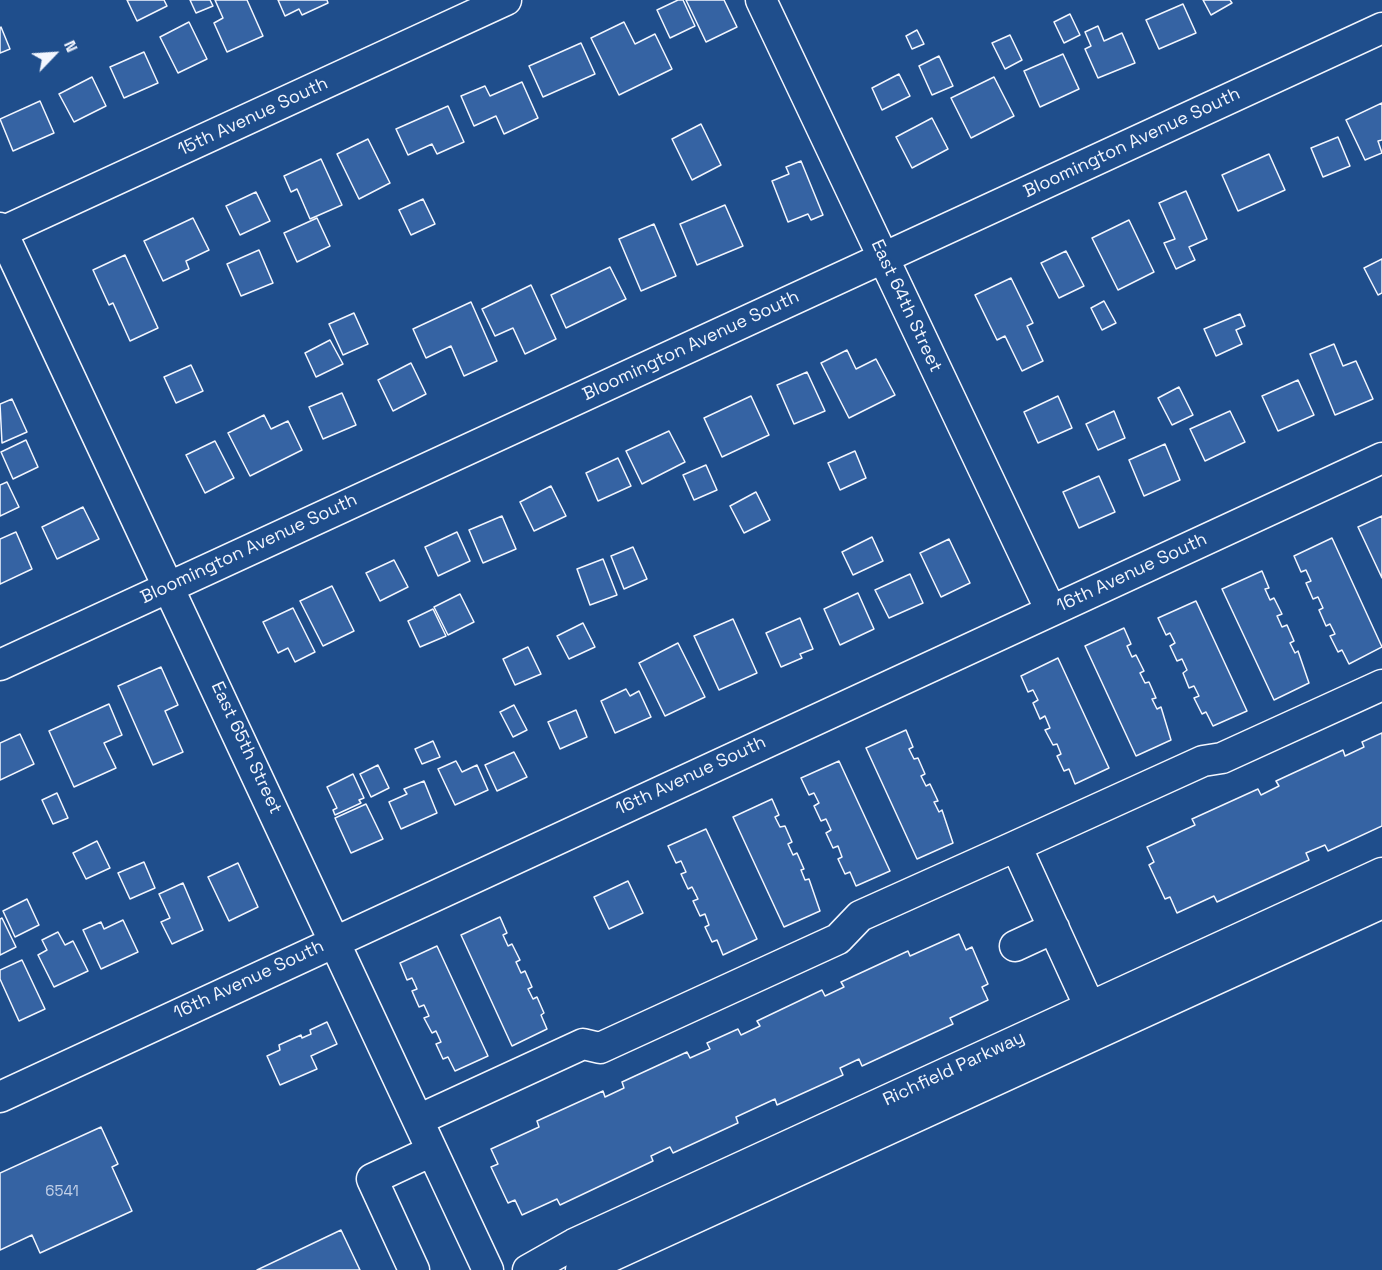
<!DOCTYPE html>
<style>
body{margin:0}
#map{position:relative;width:1382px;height:1270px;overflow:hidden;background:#1f4e8c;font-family:"Space Grotesk",sans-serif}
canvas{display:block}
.north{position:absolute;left:24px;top:24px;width:60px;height:60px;-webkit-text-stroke:4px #1f4e8c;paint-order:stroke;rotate:65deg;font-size:16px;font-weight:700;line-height:24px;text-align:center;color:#f2f6ff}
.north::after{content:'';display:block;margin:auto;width:21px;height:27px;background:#f2f6ff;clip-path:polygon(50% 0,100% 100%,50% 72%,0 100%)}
</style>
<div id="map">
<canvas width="1382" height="1270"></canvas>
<div class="north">N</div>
</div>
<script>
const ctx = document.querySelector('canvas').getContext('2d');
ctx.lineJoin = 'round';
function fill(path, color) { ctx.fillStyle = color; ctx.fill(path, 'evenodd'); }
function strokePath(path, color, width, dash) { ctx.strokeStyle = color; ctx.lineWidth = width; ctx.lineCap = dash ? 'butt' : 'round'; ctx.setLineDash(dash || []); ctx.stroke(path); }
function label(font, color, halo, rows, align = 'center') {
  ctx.font = font + ' "Space Grotesk",sans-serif'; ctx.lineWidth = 4.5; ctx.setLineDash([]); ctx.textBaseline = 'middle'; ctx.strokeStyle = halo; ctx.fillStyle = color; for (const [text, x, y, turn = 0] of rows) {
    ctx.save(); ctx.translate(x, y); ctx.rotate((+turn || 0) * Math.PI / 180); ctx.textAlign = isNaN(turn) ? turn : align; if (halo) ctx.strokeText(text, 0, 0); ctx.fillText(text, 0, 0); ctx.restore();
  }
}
const building = new Path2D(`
 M127,0H164L167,6L137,21Z
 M190,0H210L213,6L196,13Z
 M215,0H247L263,36L227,52L214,23L223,18Z
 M278,0H327L328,3L302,15L299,9L285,16Z
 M678,0H683L695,26L670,38L657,10Z
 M686,0H724L737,27L706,42Z
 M1203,0H1230L1232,3L1211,15Z
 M1183,4L1196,33L1159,49L1146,20Z
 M1070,14L1080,35L1064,43L1054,22Z
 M189,22L207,59L178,73L160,37Z
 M624,22L635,44L655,34L672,69L619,95L591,38Z
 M1098,26L1104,41L1122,33L1135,63L1098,78L1085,49L1091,46L1085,32Z
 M1,27L10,49L0,53V28Z
 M917,30L924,44L912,49L906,36Z
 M1010,35L1022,60L1005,69L992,43Z
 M581,43L595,74L543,97L529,66Z
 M144,52L158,83L124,98L110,67Z
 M1063,54L1079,89L1040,107L1024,71Z
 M939,56L953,86L932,95L919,66Z
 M899,74L910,96L882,110L872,88Z
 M92,77L106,106L74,122L59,94Z
 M994,77L1014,116L971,138L951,98Z
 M522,82L538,118L504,134L496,116L474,126L461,96L485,86L490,96Z
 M40,101L54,133L13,151L0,119Z
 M1382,103V140L1378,141L1382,153L1365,160L1346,120Z
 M448,106L464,142L437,154L432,144L408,155L396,129Z
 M932,118L948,149L912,168L896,137Z
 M701,124L721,165L692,180L672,139Z
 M1338,137L1350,166L1323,177L1311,148Z
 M368,139L390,183L359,199L337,154Z
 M1269,154L1285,190L1238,211L1222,175Z
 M321,159L342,205L310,219L297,189L291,192L284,176Z
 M801,161L823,215L811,220L808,214L788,222L772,181L789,174L786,167Z
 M1186,191L1207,239L1189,247L1195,260L1176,269L1164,243L1175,239L1159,203Z
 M256,192L270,221L240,235L226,206Z
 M423,199L435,224L411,235L399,210Z
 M725,205L743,246L697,265L680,224Z
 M193,218L209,250L186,261L189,269L163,281L144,241Z
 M317,218L330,246L297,262L284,233Z
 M1129,220L1154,272L1118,290L1092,238Z
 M654,224L676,276L641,291L619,239Z
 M259,250L273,283L241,296L227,264Z
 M1066,251L1084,286L1059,298L1041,263Z
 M125,255L158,328L130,341L113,303L109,305L93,270Z
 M1382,259V293L1378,295L1364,268Z
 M610,267L626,299L566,328L551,295Z
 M1011,278L1033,323L1027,326L1043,361L1022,371L1005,336L997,340L975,295Z
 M531,285L556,339L525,354L513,328L495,336L482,309Z
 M1104,301L1116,323L1102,330L1091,308Z
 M471,302L497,361L464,376L451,346L426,358L413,329Z
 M354,313L368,344L343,355L329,324Z
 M1240,314L1245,326L1236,330L1242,344L1216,356L1204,329Z
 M330,340L343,364L316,377L305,353Z
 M1334,344L1343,366L1356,361L1373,399L1335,415L1310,354Z
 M847,350L856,369L876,359L895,395L849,418L821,363Z
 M411,363L426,394L393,411L378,380Z
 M191,365L203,391L176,403L164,377Z
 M807,372L825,411L794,424L777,385Z
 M1298,380L1314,415L1278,431L1262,396Z
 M1179,387L1193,415L1172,425L1158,398Z
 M342,393L356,425L323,439L309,407Z
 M751,396L769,435L722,457L704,418Z
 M1058,396L1072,428L1038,443L1024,412Z
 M12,399L27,432L2,443L0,404Z
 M1114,411L1125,438L1098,450L1086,424Z
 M1230,411L1245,442L1205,461L1190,429Z
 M264,415L271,429L288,421L302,450L250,476L228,433Z
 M669,431L685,462L642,484L626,451Z
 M26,440L38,467L13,479L1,452Z
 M215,441L234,478L205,493L186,455Z
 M1165,444L1180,480L1144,496L1129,460Z
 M855,451L866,478L840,490L828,463Z
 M618,458L631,486L598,501L586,473Z
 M706,465L717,490L694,500L683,475Z
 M1099,476L1115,512L1079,528L1063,492Z
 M7,482L19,507L0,516V485Z
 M551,486L566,516L534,531L520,502Z
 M756,492L770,520L744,533L730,506Z
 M83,507L99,539L57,559L42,527Z
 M502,516L516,549L483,563L469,530Z
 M1382,516V578L1358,527Z
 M16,532L32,569L0,584V539Z
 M457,532L470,561L438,576L425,547Z
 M872,537L883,561L853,575L842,552Z
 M1332,538L1382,647L1349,664L1342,650L1338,652L1330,636L1335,634L1330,624L1326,626L1319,610L1323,608L1318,597L1313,599L1306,583L1311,581L1306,570L1301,572L1294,556Z
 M949,539L970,583L941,597L920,553Z
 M633,547L647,579L624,589L611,556Z
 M603,559L617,595L590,605L577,569Z
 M394,560L408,587L380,601L366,573Z
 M1262,571L1269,588L1265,589L1270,600L1274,598L1282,614L1277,616L1282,627L1287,625L1294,641L1290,643L1295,653L1298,651L1309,683L1274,700L1222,589Z
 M910,574L923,603L889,618L875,590Z
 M332,586L354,631L323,646L300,601Z
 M858,593L874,629L840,645L824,609Z
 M460,594L474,622L448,635L434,607Z
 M1196,601L1247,711L1213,726L1206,712L1202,714L1194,698L1199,696L1194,686L1189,688L1183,673L1187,670L1182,659L1177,661L1170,646L1175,643L1170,633L1166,635L1158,618Z
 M293,608L315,652L295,662L288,648L278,653L263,622Z
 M433,609L446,636L420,647L408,621Z
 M800,618L813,649L800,654L802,658L781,667L766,633Z
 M733,619L757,673L719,690L694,636Z
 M583,623L595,647L569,659L557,636Z
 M1124,628L1131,644L1127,646L1132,657L1136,655L1144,671L1140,673L1145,683L1149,682L1156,698L1152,699L1157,709L1161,707L1171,740L1136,756L1085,646Z
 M678,643L705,697L665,716L639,663Z
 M528,647L541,674L515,685L503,659Z
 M1058,658L1109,768L1075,784L1069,769L1064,771L1057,756L1061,754L1057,744L1053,745L1045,730L1050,728L1045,716L1040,719L1033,703L1038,700L1033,690L1028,692L1021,676Z
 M161,667L178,705L165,711L183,752L153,765L118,686Z
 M626,689L630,696L639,691L651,717L615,733L601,701Z
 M109,704L122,735L104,743L116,768L74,787L49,731Z
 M514,705L527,730L513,737L500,712Z
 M576,710L587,737L560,749L548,722Z
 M906,730L913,747L909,749L914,759L918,758L925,774L921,776L926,786L930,784L938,801L934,802L939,812L942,810L953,843L917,859L866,748Z
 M1382,733V826L1328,851L1325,845L1306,853L1309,860L1217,902L1214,896L1177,913L1170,897L1165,899L1149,865L1154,862L1147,847L1195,825L1192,819L1258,789L1261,795L1279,786L1276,781L1343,750L1345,756L1364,747L1362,742Z
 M20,734L34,764L0,780V743Z
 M433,741L440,757L422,764L415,749Z
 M514,752L527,777L497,791L485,765Z
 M456,761L462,772L477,765L488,790L455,805L438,769Z
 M839,761L890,871L856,886L850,872L845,874L838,859L842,857L838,846L833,848L826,833L831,830L826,819L821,821L814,806L819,803L814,793L809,795L801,778Z
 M378,765L389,788L371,797L360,774Z
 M353,774L364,798L359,800L361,803L335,815L333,810L337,808L327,787Z
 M424,781L437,813L401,829L389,802L407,794L404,789Z
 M57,793L68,818L53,824L42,800Z
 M772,799L779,815L775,817L780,827L785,826L792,842L788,844L793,855L797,853L804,869L801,870L805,880L809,879L820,911L784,927L733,817Z
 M366,804L383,839L351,853L335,818Z
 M706,829L757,939L723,955L717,940L712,942L705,927L709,925L705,914L700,916L693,901L698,899L692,887L688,889L681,874L686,872L681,861L676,863L668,846Z
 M97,841L110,868L86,879L73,853Z
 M144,862L155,888L130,899L118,873Z
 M238,863L258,907L229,921L208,877Z
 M628,881L643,913L609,929L594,897Z
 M183,883L203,930L172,944L161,922L170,918L159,894Z
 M27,899L39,925L15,937L3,911Z
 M500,917L507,933L503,935L508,946L512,944L520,960L516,962L521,973L525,971L532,987L528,989L533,999L537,997L544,1013L541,1015L547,1029L512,1046L461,935Z
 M2,918L16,947L0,955V919Z
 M123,920L138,952L101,969L83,930L101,922L104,929Z
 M58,932L65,945L73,941L88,971L54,987L38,955L47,950L42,940Z
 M959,934L966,950L972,947L988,984L982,987L988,1000L950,1018L953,1024L862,1066L859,1059L840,1068L843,1075L777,1105L775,1099L736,1117L738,1123L673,1153L670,1147L651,1156L653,1161L560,1205L557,1199L522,1215L515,1200L508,1203L491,1167L498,1164L491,1149L539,1127L537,1121L603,1091L605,1097L624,1088L622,1082L687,1052L690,1058L710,1049L707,1043L738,1029L741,1035L760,1026L757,1021L822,990L825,996L844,987L841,982L908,951L910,956Z
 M437,946L488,1056L455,1071L448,1057L443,1059L436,1044L441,1042L436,1031L432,1033L424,1018L429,1016L424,1005L419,1007L412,991L417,989L412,978L407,980L400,963Z
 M22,960L45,1009L19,1021L0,979V970Z
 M327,1022L337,1044L311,1056L317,1069L280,1085L267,1056L280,1050L279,1045L301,1035L302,1038L311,1034L310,1030Z
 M101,1127L118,1164L112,1167L132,1211L40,1253L32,1235L0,1250V1173Z
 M341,1230L360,1270H257Z`);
fill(building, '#3563a3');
strokePath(building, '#f2f6ff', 1.5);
const minor = new Path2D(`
 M761,0L1051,611
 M0,228L488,1270
 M0,233L506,0
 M0,665L1382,28
 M1016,846L1203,761L1222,758L1382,685
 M1015,946L1054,928
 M0,1097L1382,458
 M418,1120L583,1044L600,1048L838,939L860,916L1016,846L1098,1025
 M414,1270L372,1179L432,1151
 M528,1270L574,1244L1382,873
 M581,1270L1382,903`);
strokePath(minor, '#f2f6ff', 33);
strokePath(minor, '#1f4e8c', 30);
label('15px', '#c3d1e8', null, [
 ["6541",62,1192]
]);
label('18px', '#f2f6ff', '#1f4e8c', [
 ["15th Avenue South",253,117,-25],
 ["Bloomington Avenue South",1132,143,-25],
 ["East 64th Street",906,306,65],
 ["Bloomington Avenue South",691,346,-25],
 ["Bloomington Avenue South",249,549,-25],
 ["16th Avenue South",1132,573,-25],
 ["East 65th Street",246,748,65],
 ["16th Avenue South",691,776,-25],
 ["16th Avenue South",249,980,-25],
 ["Richfield Parkway",954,1069,-25]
]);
</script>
